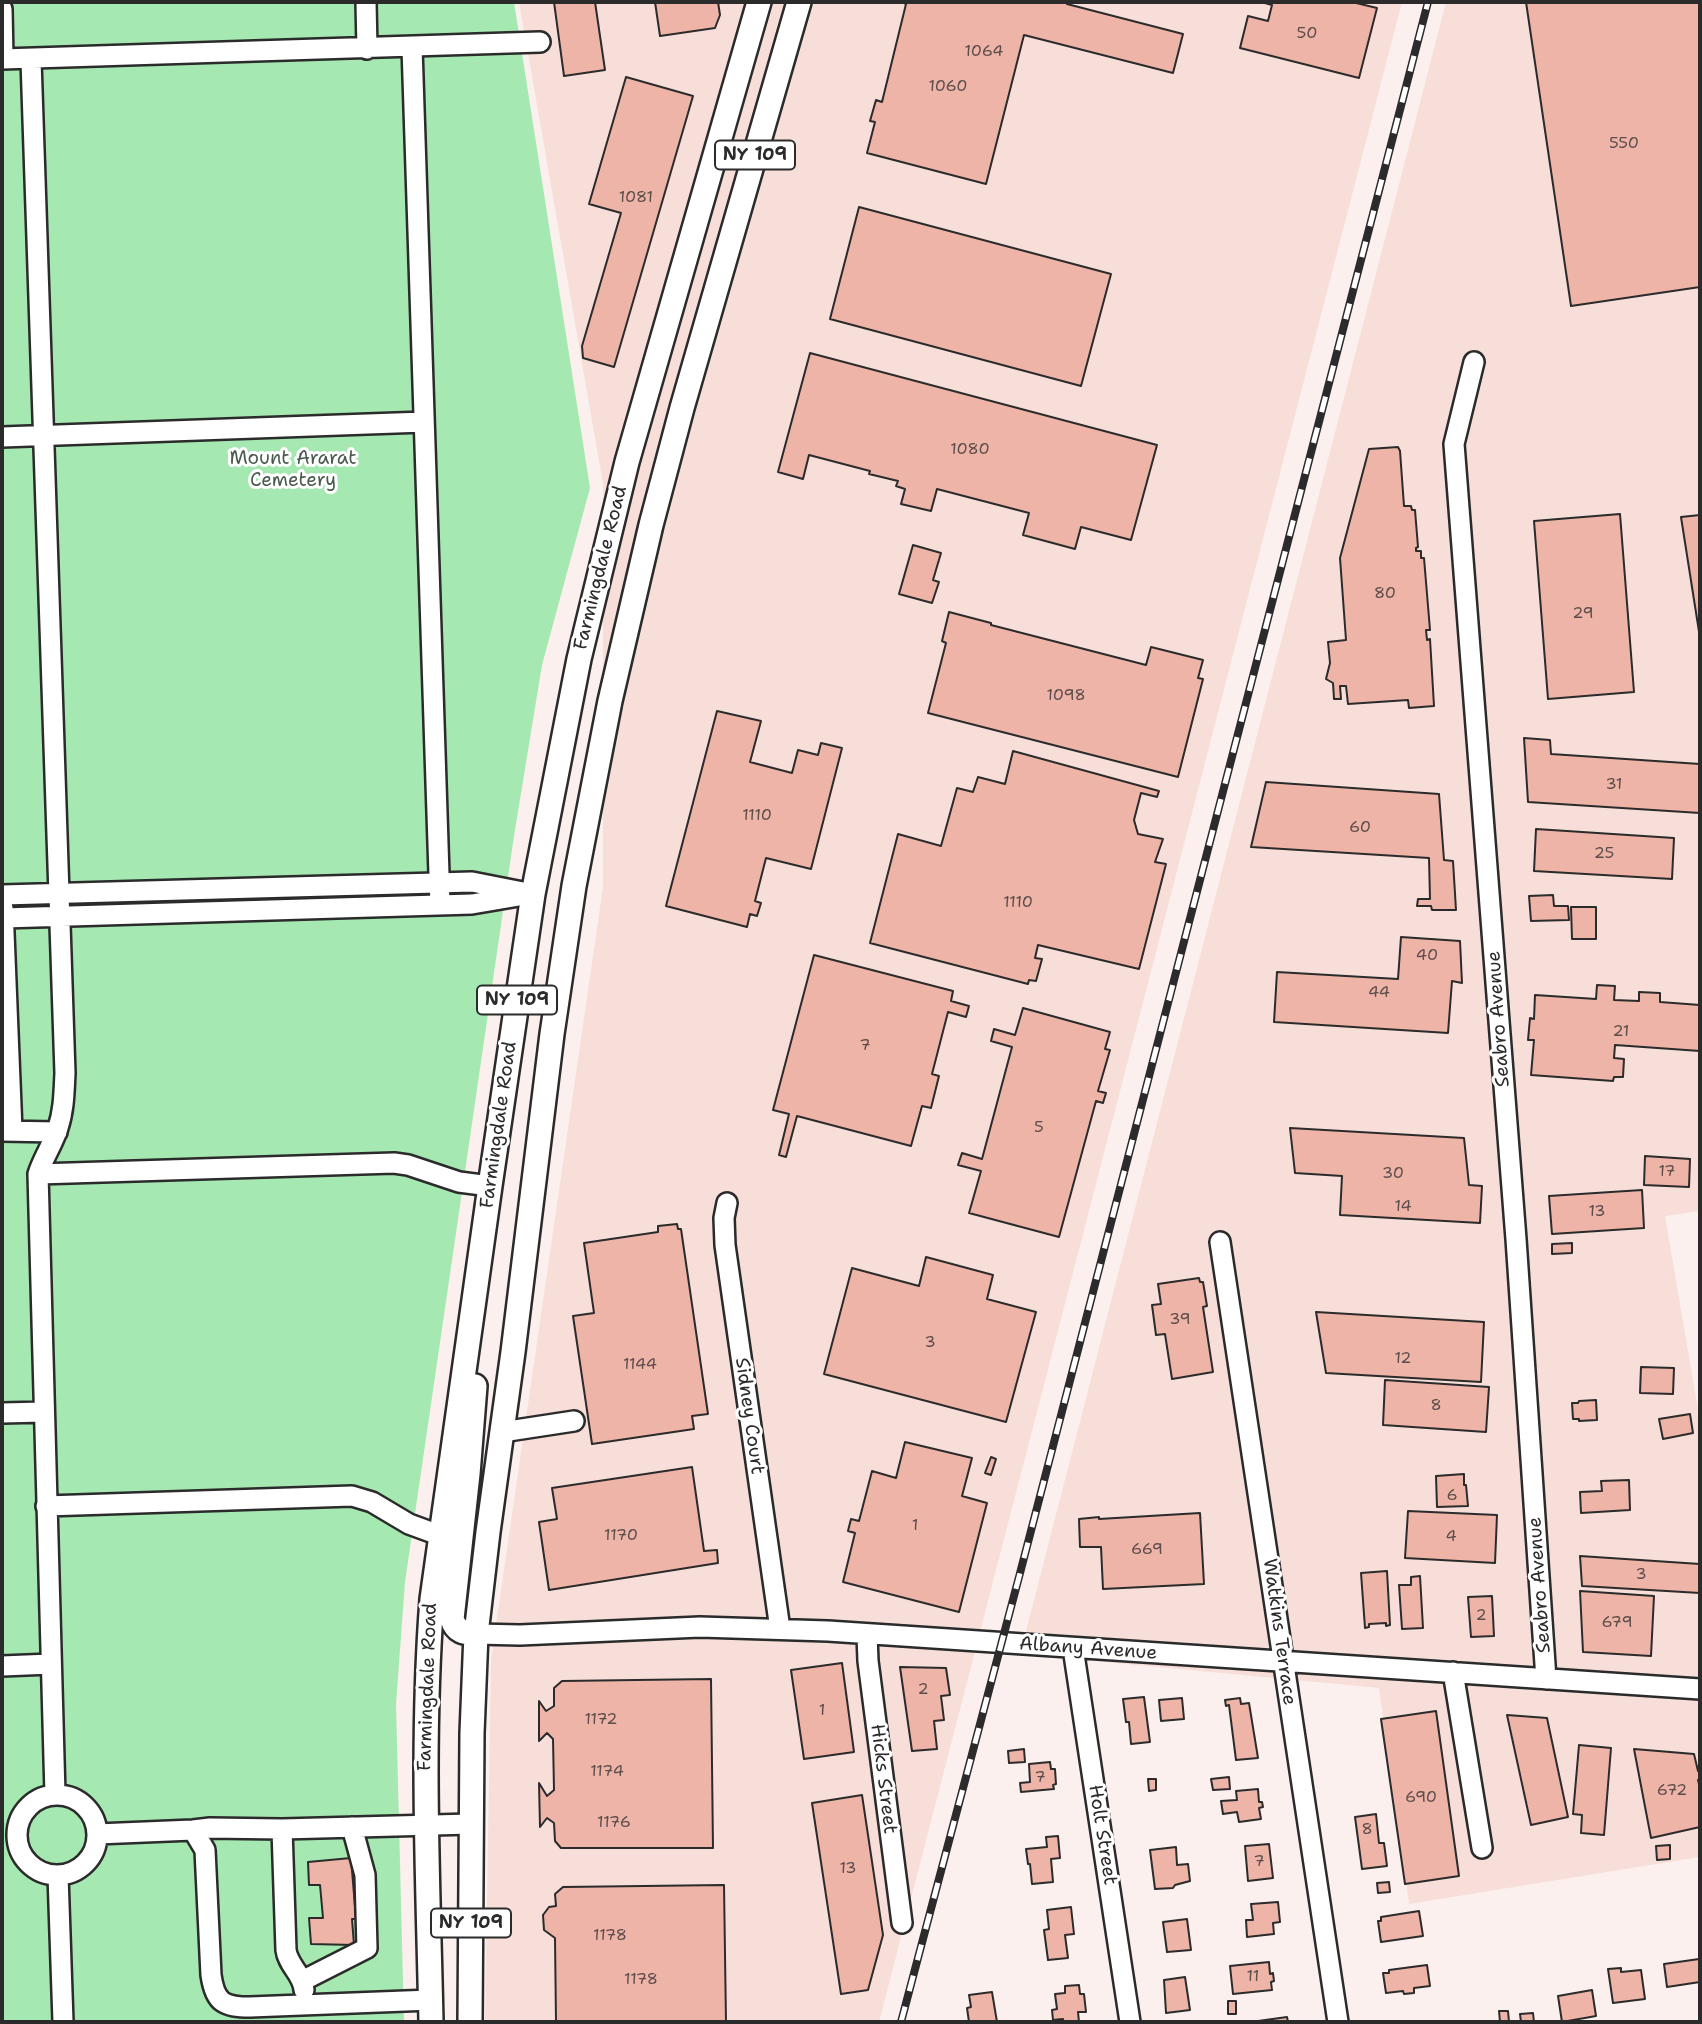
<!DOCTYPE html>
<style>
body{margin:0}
#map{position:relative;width:1702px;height:2024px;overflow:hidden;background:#fcf0ee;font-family:"Shantell Sans",sans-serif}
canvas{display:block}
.frame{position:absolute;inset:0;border:4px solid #2b2b2b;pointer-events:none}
</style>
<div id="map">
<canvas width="1702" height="2024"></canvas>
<div class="frame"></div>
</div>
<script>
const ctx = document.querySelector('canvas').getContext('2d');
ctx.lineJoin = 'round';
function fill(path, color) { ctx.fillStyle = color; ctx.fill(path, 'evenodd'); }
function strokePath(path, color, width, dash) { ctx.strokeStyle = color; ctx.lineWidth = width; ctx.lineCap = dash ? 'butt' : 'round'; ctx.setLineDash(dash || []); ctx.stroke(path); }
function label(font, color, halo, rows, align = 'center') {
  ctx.font = font + ' "Shantell Sans",sans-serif'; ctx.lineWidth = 6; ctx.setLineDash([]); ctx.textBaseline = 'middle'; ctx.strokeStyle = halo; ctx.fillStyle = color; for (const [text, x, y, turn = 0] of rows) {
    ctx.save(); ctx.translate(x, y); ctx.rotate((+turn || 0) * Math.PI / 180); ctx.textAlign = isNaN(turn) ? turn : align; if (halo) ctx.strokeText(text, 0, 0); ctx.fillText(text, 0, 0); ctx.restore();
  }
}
fill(new Path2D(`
 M519,2H1402L879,2022H485L491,1659L603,887V484Z
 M1446,2H1700V1211L1665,1216L1700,1421V1857L1409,1904L1379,1688L1020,1654Z`), '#f8ded9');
fill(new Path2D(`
 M2,2H514L590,488L542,665L514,836L405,1582L396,1704L404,2022H2Z`), '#a6e8b2');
const building = new Path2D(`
 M554,2H595L605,70L564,76Z
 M655,2H718L720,15L715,28L660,36Z
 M902,2H1068L1067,4L1183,34L1173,73L1024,35L986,184L867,153L875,122L870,121L876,100L882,102L906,4Z
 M1261,2H1352L1377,8L1359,78L1240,48L1248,16L1268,21L1272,5Z
 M1526,2H1700V287L1571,306Z
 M626,77L693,96L614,367L583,358L582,346L621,213L589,204Z
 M859,207L1111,274L1081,386L830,319Z
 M810,353L1157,445L1131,540L1081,527L1075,549L1023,535L1029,513L937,489L931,511L901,504L905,489L896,486L898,481L869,474L870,471L809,455L803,479L778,472Z
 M1398,447L1400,451L1404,506H1411L1412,510H1415L1418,547L1416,548V551H1421V558H1424L1430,630H1426L1427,640L1430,639L1434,706L1409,708L1408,700L1348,704L1346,686H1340L1341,699H1334L1333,683L1326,679L1330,663L1328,642L1346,640L1340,558L1369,449Z
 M1620,514L1634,692L1548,699L1534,521Z
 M1700,515V638L1681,517Z
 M913,545L941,553L933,580L939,582L932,603L899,594Z
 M949,612L991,623V625L1146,665L1151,647L1203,660L1198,678L1203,679L1178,777L928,713L946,643L942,641Z
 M717,711L761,721L750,762L792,773L798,750L818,755L821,743L842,748L811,869L766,858L755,901L761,903L757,916L750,914L747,927L666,906Z
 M1524,738L1550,740L1551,754L1700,764V813L1528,802Z
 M1013,751L1159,791L1157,797L1141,793L1134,820L1138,834L1163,839L1155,862L1166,864L1139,969L1038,945L1035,958L1042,959L1036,981L1029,980L1028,984L870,943L898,834L941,846L957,788L973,792L978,777L1005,784Z
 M1266,782L1439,794L1444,860L1453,861L1456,910H1432L1431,906H1417L1418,899H1430L1429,858L1251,847Z
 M1536,829L1674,838L1672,879L1534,871Z
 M1553,895L1554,906H1568L1569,920L1531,921L1529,896Z
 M1571,907H1596V939H1572Z
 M1401,937L1460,941L1462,983L1452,981L1448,1033L1274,1022L1277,972L1398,979Z
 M814,955L953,991L951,1001L969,1006L966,1017L948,1012L932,1074L939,1076L931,1108L922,1106L911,1146L797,1116L786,1157L779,1155L789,1114L773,1110Z
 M1597,985L1615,986L1614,1000L1639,1001V992L1660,993V1002L1700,1005V1051L1615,1045L1614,1058L1624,1059L1623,1077H1614L1613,1081L1531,1075L1534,1040H1528L1530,1018L1534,1019L1535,995L1596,999Z
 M1023,1008L1110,1032L1105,1049L1110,1050L1098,1091L1106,1093L1103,1103L1096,1101L1059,1237L969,1213L981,1171L958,1165L962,1153L982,1159L1012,1047L991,1041L994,1029L1015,1035Z
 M1290,1128L1464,1138L1469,1185L1482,1186L1480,1223L1340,1215L1342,1176L1295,1173Z
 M1645,1156L1690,1159L1689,1187L1644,1185Z
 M1642,1190L1644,1228L1552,1234L1549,1196Z
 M677,1224L678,1229H681L708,1414L692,1416L694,1429L592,1444L573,1316L594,1313L584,1243L658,1232V1226Z
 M1572,1243V1253L1552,1254V1244Z
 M926,1257L993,1275L987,1299L1036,1312L1006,1422L824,1374L852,1268L919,1286Z
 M1199,1278L1200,1282H1203L1207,1306L1203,1307L1213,1372L1172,1379L1165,1334L1156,1335L1152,1305L1161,1304L1158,1284Z
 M1316,1312L1484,1322L1481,1382L1326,1373Z
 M1641,1367L1674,1368L1673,1394L1640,1393Z
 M1385,1380L1489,1387L1486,1432L1383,1425Z
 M1596,1400L1597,1420L1579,1421V1419H1573L1572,1403H1578L1579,1401Z
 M1690,1414L1693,1433L1663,1439L1659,1419Z
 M905,1442L972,1458L962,1496L987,1503L959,1612L843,1582L855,1533L848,1531L851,1519L859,1521L872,1471L896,1478Z
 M991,1457L996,1459L991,1475L985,1473Z
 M692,1467L704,1551L717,1550L718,1563L549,1590L539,1522L557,1519L552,1488Z
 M1464,1474V1485H1466L1468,1506L1437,1507L1436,1476Z
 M1629,1480L1630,1510L1581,1513L1580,1492L1602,1491L1601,1481Z
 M1408,1511L1497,1515L1495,1563L1405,1558Z
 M1200,1513L1204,1584L1103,1589L1101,1547H1080L1079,1519L1099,1517V1519Z
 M1580,1556L1700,1564V1593L1582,1586Z
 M1387,1571L1390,1625L1386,1626V1623L1369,1624V1627L1365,1628L1361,1573Z
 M1420,1576L1423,1628L1402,1629L1399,1585H1411V1577Z
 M1580,1591L1654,1596L1651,1656L1583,1652Z
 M1492,1596L1494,1636L1471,1637L1468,1597Z
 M842,1663L854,1752L804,1759L791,1670Z
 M900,1667L946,1668L950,1695L941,1696L944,1720L934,1721L937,1749L912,1751Z
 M711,1679L713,1848H561L555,1841L554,1823L547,1818L540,1827L539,1783L547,1796L554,1790L553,1739L547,1733L539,1741V1701L546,1711L554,1706V1688L562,1681Z
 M1144,1697L1150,1742L1131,1744L1129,1722H1126L1123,1699Z
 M1182,1698L1184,1719L1161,1721L1159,1700Z
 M1240,1698L1241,1704L1249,1703L1258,1758L1236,1760L1229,1705L1226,1706L1225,1700Z
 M1436,1711L1459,1876L1405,1884L1381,1719Z
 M1507,1715L1547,1718L1568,1817L1531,1825Z
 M1579,1745L1611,1748L1604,1835L1581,1833L1582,1815L1573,1814Z
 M1024,1749L1025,1762L1009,1763L1008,1751Z
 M1634,1749L1694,1754L1698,1771L1700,1770V1779L1698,1780L1700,1788V1827L1651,1838Z
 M1050,1762L1051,1769H1055L1056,1784L1053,1785L1054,1789L1021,1792L1020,1783L1030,1782L1029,1764Z
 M1229,1777L1230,1789L1213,1790L1211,1779Z
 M1148,1779H1156V1790L1149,1791Z
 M1258,1789L1259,1802H1262L1263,1807L1259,1808L1261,1819L1239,1822L1237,1812L1223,1814L1221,1801L1237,1800L1236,1791Z
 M862,1795L883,1935L868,1990L841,1994L812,1803Z
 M1376,1814L1379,1843H1384L1387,1866L1362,1869L1355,1817Z
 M1058,1836L1060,1858L1051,1859L1053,1882L1032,1884L1030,1864H1028L1026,1849L1047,1847L1046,1837Z
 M1269,1844L1273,1878L1248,1881L1245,1846Z
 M1670,1845V1859L1657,1860L1656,1846Z
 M1176,1847L1177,1865L1188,1864L1190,1881L1175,1885L1173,1888L1155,1889L1150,1850Z
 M351,1858L356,1919H352L354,1945L311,1944L309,1918H323L320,1885H309L308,1862Z
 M1389,1882L1390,1892L1378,1893L1377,1883Z
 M724,1885L726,2022H556L555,1938L544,1930L543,1915L549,1907L556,1906L555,1894L563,1887Z
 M1278,1902L1280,1922L1273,1923L1274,1934L1247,1937L1246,1920H1253L1251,1904Z
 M1071,1907L1074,1934L1065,1935L1068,1958L1048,1960L1044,1930L1049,1929L1047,1910Z
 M1419,1911L1423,1936L1381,1942L1378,1921H1381V1917Z
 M1187,1919L1191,1950L1167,1952L1163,1922Z
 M1699,1959L1700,1982L1667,1987L1664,1964Z
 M1269,1962L1270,1974L1273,1973L1274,1981L1271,1982L1272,1990L1233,1994L1230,1966Z
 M1427,1965L1430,1986L1414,1988V1993L1404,1994L1403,1991L1386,1993L1383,1973H1389V1970Z
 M1621,1968V1972L1641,1970L1645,1999L1613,2003L1608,1969Z
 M1185,1977L1190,2010L1166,2013L1164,1980Z
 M1079,1985L1080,1994H1084L1086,2012H1078L1079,2022H1063V2019L1053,2020L1052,2010L1057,2009L1055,1994L1065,1993V1986Z
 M1592,1990L1596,2016L1562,2022L1558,1996Z
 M992,1992L997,2022H969L967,2008L971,2007L969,1995Z
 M1228,2001H1236V2014H1228Z
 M1499,2011H1508L1509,2022H1500Z
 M1533,2013L1534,2022H1521L1520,2014Z
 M1287,2017L1288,2022H1251Z`);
fill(building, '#eeb4a8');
strokePath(building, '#2b2b2b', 2);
const minor = new Path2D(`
 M366,2L367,49
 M2,9L3,59
 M412,47L440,905
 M2,59L540,42
 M31,60L65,1073C64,1092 64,1110 58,1128C53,1144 43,1158 38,1174L55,1795
 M1474,362L1454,444L1516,1239L1546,1679
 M2,437L424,422
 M2,895L472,882L533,894
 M3,908L12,1131
 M3,918L472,904L519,896
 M2,1131L57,1132
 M38,1174L394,1163L408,1165L459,1182L490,1186
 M727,1203L724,1218L725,1245L780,1629
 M1220,1242L1338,2022
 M2,1413L44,1412
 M502,1432L574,1421
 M46,1506L352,1496L372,1502L409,1524L439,1535
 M476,1634L520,1635L700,1627L828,1631L1700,1689
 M867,1635L868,1661L902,1923
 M1073,1648L1130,2022
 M2,1666L51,1664
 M1453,1672L1482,1848
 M17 1835a40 40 0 1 1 80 0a40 40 0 1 1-80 0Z
 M282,1829L286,1950C288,1966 303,1974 304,1990
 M193,1830L205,1850L211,1975C215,2003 224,2007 250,2007L431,2000
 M97,1834L193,1830L210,1828L282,1829L471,1824
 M58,1875L63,2022
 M304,1980L367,1948L365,1875L352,1827`);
const major = new Path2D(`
 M475,1386L468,1474L452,1619C456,1632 464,1633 476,1634
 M431,2022C428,1879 421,1742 432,1599L490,1186L533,894L579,659L627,462L759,2
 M470,2022L472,1733L476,1634L488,1532L513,1352L552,1034L574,886L610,701L651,525L682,408L799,2`);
strokePath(minor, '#2b2b2b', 24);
strokePath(major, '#2b2b2b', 28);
strokePath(minor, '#fff', 19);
strokePath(major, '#fff', 23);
const rail = new Path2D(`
 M901,2022L1019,1577L1428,2`);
strokePath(rail, '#2b2b2b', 8);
strokePath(rail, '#fff', 5, [16]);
label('16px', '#5c4d4a', null, [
 ["50",1307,34],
 ["1064",984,52],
 ["1060",948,87],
 ["550",1624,144],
 ["1081",636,198],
 ["1080",970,450],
 ["80",1385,594],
 ["29",1583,614],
 ["1098",1066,696],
 ["31",1614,785],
 ["1110",757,816],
 ["60",1360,828],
 ["25",1604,854],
 ["1110",1018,903],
 ["40",1427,956],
 ["44",1379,993],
 ["21",1621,1032],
 ["7",865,1046],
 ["5",1039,1128],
 ["17",1667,1172],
 ["30",1393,1174],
 ["14",1403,1207],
 ["13",1597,1212],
 ["39",1180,1320],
 ["3",930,1343],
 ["12",1403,1359],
 ["1144",640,1365],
 ["8",1436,1406],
 ["6",1452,1496],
 ["1",915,1526],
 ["1170",621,1536],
 ["4",1451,1537],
 ["669",1147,1550],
 ["3",1641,1575],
 ["2",1481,1616],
 ["679",1617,1623],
 ["2",923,1690],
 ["1",822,1711],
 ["1172",601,1720],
 ["1174",607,1772],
 ["7",1040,1778],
 ["672",1672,1791],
 ["690",1421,1798],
 ["1176",614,1823],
 ["8",1367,1830],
 ["7",1259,1862],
 ["13",848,1869],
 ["1178",610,1936],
 ["11",1253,1977],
 ["1178",641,1980]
]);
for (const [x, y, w] of [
 [755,155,80],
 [517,1000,80],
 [471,1923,80]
]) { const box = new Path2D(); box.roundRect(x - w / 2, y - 14.5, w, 29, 5); ctx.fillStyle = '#fff'; ctx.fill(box); strokePath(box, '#2b2b2b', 2); }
label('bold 18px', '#2b2b2b', null, [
 ["NY 109",755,155],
 ["NY 109",517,1000],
 ["NY 109",471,1923]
]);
label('19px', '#4a5a4d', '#fff', [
 ["Mount Ararat",293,459],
 ["Cemetery",293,481]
]);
label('19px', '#2b2b2b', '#fff', [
 ["Farmingdale Road",601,568,-76],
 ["Seabro Avenue",1499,1019,-94],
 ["Farmingdale Road",499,1125,-82],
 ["Sidney Court",749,1416,82],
 ["Seabro Avenue",1540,1585,-94],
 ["Watkins Terrace",1279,1632,82],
 ["Albany Avenue",1088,1649,4],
 ["Farmingdale Road",428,1687,-88],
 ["Hicks Street",883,1779,83],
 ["Holt Street",1102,1835,81]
]);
</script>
